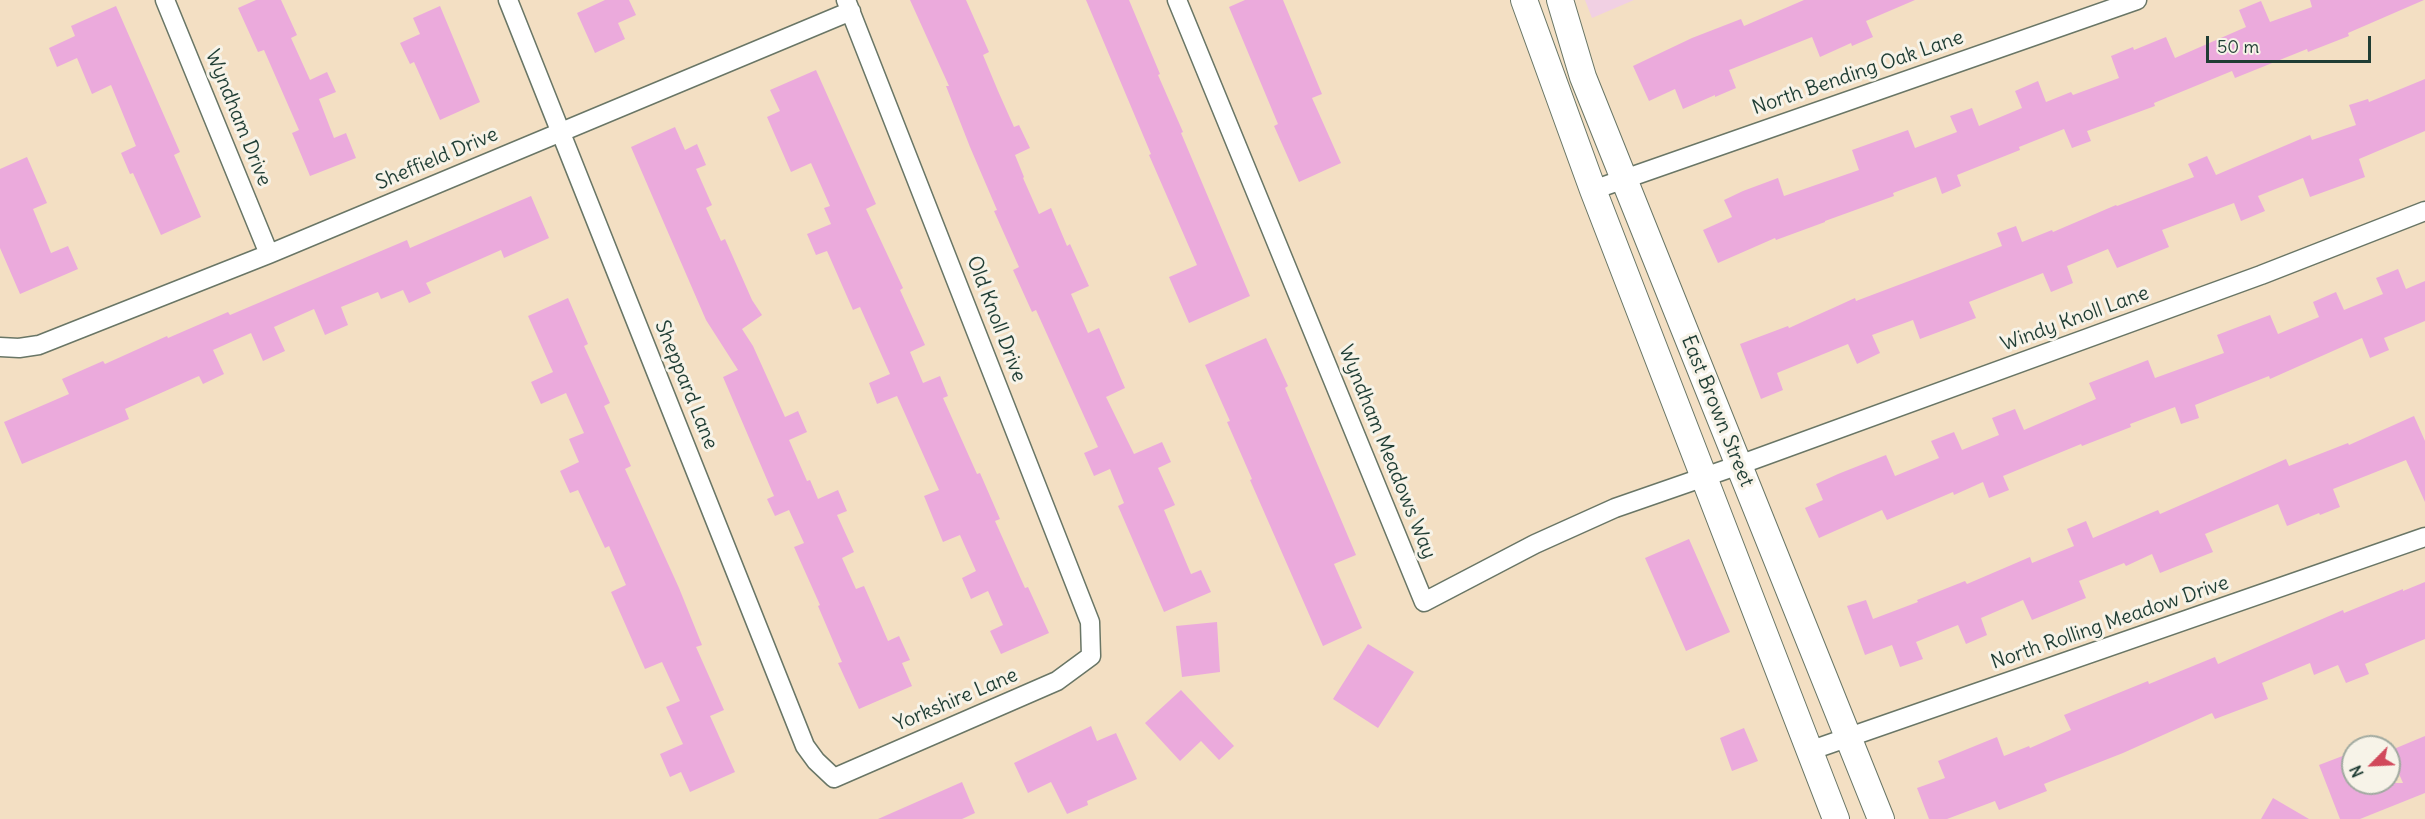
<!DOCTYPE html>
<style>
body{margin:0}
#map{position:relative;width:2425px;height:819px;overflow:hidden;background:#f3dfc3;font-family:Delius,sans-serif}
canvas{display:block}
.north{position:absolute;left:2341px;top:735px;width:60px;height:60px;box-sizing:border-box;background:#f7f3e8;border:2px solid #a1aaa0;border-radius:50%;rotate:246deg;font-size:16px;font-weight:700;line-height:24px;text-align:center;color:#1f3d34}
.north::after{content:'';display:block;margin:auto;width:21px;height:27px;background:#d1495b;clip-path:polygon(50% 0,100% 100%,50% 72%,0 100%)}
.scale{position:absolute;left:2206px;top:36px;width:165px;height:27px;box-sizing:border-box;border:3px solid #1f3d34;border-top:0;padding-left:8px;font-size:18px;line-height:21px;white-space:nowrap;color:#1f3d34;-webkit-text-stroke:4px #f7f3e8;paint-order:stroke}
</style>
<div id="map">
<canvas width="2425" height="819"></canvas>
<div class="north">N</div>
<div class="scale">50 m</div>
</div>
<script>
const ctx = document.querySelector('canvas').getContext('2d');
ctx.lineJoin = 'round';
function fill(path, color) { ctx.fillStyle = color; ctx.fill(path, 'evenodd'); }
function strokePath(path, color, width, dash) { ctx.strokeStyle = color; ctx.lineWidth = width; ctx.lineCap = dash ? 'butt' : 'round'; ctx.setLineDash(dash || []); ctx.stroke(path); }
function label(font, color, halo, rows, align = 'center') {
  ctx.font = font + ' Delius,sans-serif'; ctx.lineWidth = 6; ctx.setLineDash([]); ctx.textBaseline = 'middle'; ctx.strokeStyle = halo; ctx.fillStyle = color; for (const [text, x, y, turn = 0] of rows) {
    ctx.save(); ctx.translate(x, y); ctx.rotate((+turn || 0) * Math.PI / 180); ctx.textAlign = isNaN(turn) ? turn : align; if (halo) ctx.strokeText(text, 0, 0); ctx.fillText(text, 0, 0); ctx.restore();
  }
}
fill(new Path2D(`
 M1585,0H1634L1592,18Z`), '#f1d0e3');
fill(new Path2D(`
 M256,0H281L297,35L291,38L310,80L327,72L336,92L319,99L334,138L346,133L356,158L310,176L292,133L299,130L264,50L258,52L238,8Z
 M605,0H629L636,15L618,23L625,39L595,53L577,13Z
 M910,0H966L989,52L983,55L998,91L1014,127L1019,125L1030,148L1015,155L1024,177L1023,178L1039,214L1051,208L1067,246L1070,244L1089,286L1071,294L1088,333L1099,328L1125,388L1106,397L1134,454L1162,442L1171,462L1158,468L1175,505L1164,510L1191,574L1201,570L1211,592L1164,612L1118,506L1124,503L1110,469L1094,476L1084,453L1098,447L1036,310L1032,312L1013,270L1019,267L994,211L997,210L970,147L946,86H949Z
 M1086,0H1129L1160,74L1158,75L1183,132L1181,133L1250,296L1189,323L1169,277L1197,265L1149,155L1151,154Z
 M1245,0H1283L1322,94L1312,98L1341,163L1299,182L1274,126L1278,124L1229,7Z
 M1804,0H1915L1866,21L1873,37L1852,46L1851,43L1820,57L1812,37L1729,70L1736,88L1715,97V95L1683,109L1675,89L1649,101L1633,66L1692,38L1741,19L1744,26Z
 M2310,0H2424L2348,33L2349,36L2308,52L2307,49L2235,78L2232,71L2154,103L2155,106L2087,131L2091,141L2072,148L2064,129L2019,147L2020,150L1957,175L1961,186L1942,194L1936,177L1893,193L1894,196L1825,221V222L1776,240L1775,238L1718,263L1703,230L1732,217L1724,200L1743,191L1778,178L1784,196L1859,170L1852,150L1908,130L1915,148L1957,132L1950,116L1972,108L1979,126L2022,108L2015,91L2038,81L2046,102L2071,92L2073,95L2119,78L2111,56L2133,47L2134,50L2166,37L2175,58L2246,27L2239,10L2261,1L2270,22L2312,7Z
 M116,6L180,152L174,155L201,217L161,235L133,173L130,174L121,153L136,146L111,85L92,94L77,58L57,67L49,48L75,36L71,26Z
 M440,6L480,102L440,120L414,62L410,64L400,43L420,34L413,18Z
 M816,70L876,204L866,209L903,288L900,290L925,345L910,352L923,383L940,376L948,396L943,398L977,474L980,473L1000,519L995,521L1025,588L1028,587L1049,633L1001,654L990,631L1003,625L988,591L971,599L962,578L976,571L960,535L943,542L924,496L939,490L897,396L877,404L869,383L890,374L860,307L853,310L827,251L816,255L807,234L831,224L824,208L830,206L811,163L791,172L767,117L780,111L770,90Z
 M2425,79V131L2359,159L2365,177L2310,197L2303,178L2258,196L2265,211L2241,221L2234,203L2162,230L2169,247L2117,268L2108,249L2067,266L2073,283L2051,292L2043,273L1969,302L1976,318L1920,339L1913,320L1872,335L1880,353L1857,364L1848,344L1777,373L1783,390L1761,399L1740,344L1788,326L1789,328L1855,298L1856,301L2002,246L1997,233L2016,226L2022,242L2052,230L2053,232L2116,205L2117,206L2194,177L2188,164L2207,156L2216,175L2310,135L2312,140L2356,125L2349,105L2368,99L2369,102Z
 M675,127L685,150L697,144L706,165L696,169L712,205L706,208L721,241L725,239L752,300L762,315L742,329L753,346L785,417L798,411L807,432L789,440L807,481L810,480L818,499L838,490L847,511L837,515L854,552L842,558L856,589L864,586L888,641L899,636L910,660L902,663L912,686L859,709L838,663L842,662L818,606L820,605L794,547L804,543L789,510L775,516L767,499L774,496L723,377L738,370L706,320L631,147Z
 M27,157L47,203L33,209L51,253L68,246L78,269L20,294L0,248V169Z
 M531,196L549,238L504,258L501,250L426,283L431,293L409,303L403,290L381,299L378,292L341,307L348,325L325,335L314,309L274,327L285,351L263,361L251,333L213,350L224,374L203,384L199,376L125,409L129,419L22,464L4,422L69,394L62,379L103,361L105,364L167,336L168,338L228,312L230,315L407,240L410,248Z
 M2398,269L2406,289L2425,281V321L2384,338L2389,350L2370,358L2362,338L2270,379L2269,376L2195,405L2199,418L2181,424L2175,407L2130,424L2131,427L2082,446L2081,444L2003,476L2009,490L1989,498L1983,482L1954,495L1953,492L1887,520L1882,510L1819,538L1805,508L1823,500L1816,484L1838,474L1886,455L1895,476L1939,458L1931,441L1954,432L1962,450L1999,435L1992,418L2015,409L2024,430L2096,399L2089,383L2148,360L2155,378L2224,353L2217,335L2238,327L2270,315L2278,334L2319,317L2313,302L2336,292L2344,310L2383,294L2376,278Z
 M568,298L588,344L584,346L610,403L604,406L631,466L625,469L679,588L702,645L696,647L724,710L710,716L735,772L690,792L681,772L670,777L660,754L683,744L666,707L680,701L662,662L645,669L611,592L626,585L609,546L605,548L578,490L570,493L560,471L579,462L569,439L584,433L566,393L541,404L531,382L553,372L528,316Z
 M1266,338L1288,386L1285,388L1356,555L1334,564L1362,628L1323,646L1250,480L1252,479L1227,422L1230,421L1205,365Z
 M2414,416L2425,441V502L2406,460L2333,489L2340,507L2320,515L2319,513L2287,526L2278,504L2205,534L2213,552L2160,573L2152,554L2126,566L2124,563L2079,581L2086,598L2032,620L2023,600L1981,618L1987,635L1966,644L1958,625L1916,642L1923,659L1900,667L1892,645L1865,655L1847,606L1866,600L1873,619L1918,602L1917,600L1965,581L1967,584L2030,557L2032,563L2074,546L2067,529L2086,521L2093,538L2158,510L2160,514L2286,459L2289,466L2348,443L2349,445Z
 M1689,539L1730,632L1686,651L1645,558Z
 M2425,582V639L2365,664L2369,674L2346,683L2338,665L2314,675L2310,663L2262,683L2268,699L2215,719L2212,713L2123,753L2044,784L2047,791L1999,810L1995,801L1947,819H1929L1917,788L1945,778L1938,761L1997,737L2004,756L2029,746L2030,748L2071,730L2064,715L2148,681L2149,684L2215,657L2218,664L2343,610L2344,613L2403,589V591Z
 M1217,622L1220,672L1182,677L1176,626Z
 M1368,644L1414,672L1378,728L1333,699Z
 M1181,690L1234,746L1219,760L1201,741L1180,761L1145,723Z
 M1091,726L1097,741L1116,733L1137,779L1087,801L1088,805L1067,814L1051,782L1028,793L1014,763Z
 M1744,728L1758,761L1732,771L1720,738Z
 M2425,736V793L2360,819H2340L2319,765L2353,752V783H2403L2389,751Z
 M962,782L975,813L962,819H878Z
 M2273,798L2309,819H2261Z`), '#ebaadc');
const minor = new Path2D(`
 M165,0L269,254
 M508,0L805,746L816,761L834,778L1057,681L1091,656L1090,622L846,0
 M1177,0L1424,602L1535,544L1615,508L1739,465L2261,275L2425,211
 M1593,190L2137,0
 M0,347L19,348L39,345L269,254L851,11
 M1809,751L2425,537`);
const secondary = new Path2D(`
 M1524,0L1593,190L1836,819
 M1560,0L1583,77L1881,819`);
strokePath(minor, '#697666', 21);
strokePath(secondary, '#697666', 28);
strokePath(minor, '#fff', 18);
strokePath(secondary, '#fff', 26);
label('20px', '#1f3d34', '#f7f3e8', [
 ["North Bending Oak Lane",1858,73,-19],
 ["Wyndham Drive",238,118,68],
 ["Sheffield Drive",437,159,-23],
 ["Old Knoll Drive",996,319,69],
 ["Windy Knoll Lane",2075,319,-20],
 ["Sheppard Lane",686,385,68],
 ["East Brown Street",1717,411,68],
 ["Wyndham Meadows Way",1387,452,68],
 ["North Rolling Meadow Drive",2110,623,-19],
 ["Yorkshire Lane",956,700,-23]
]);
</script>
